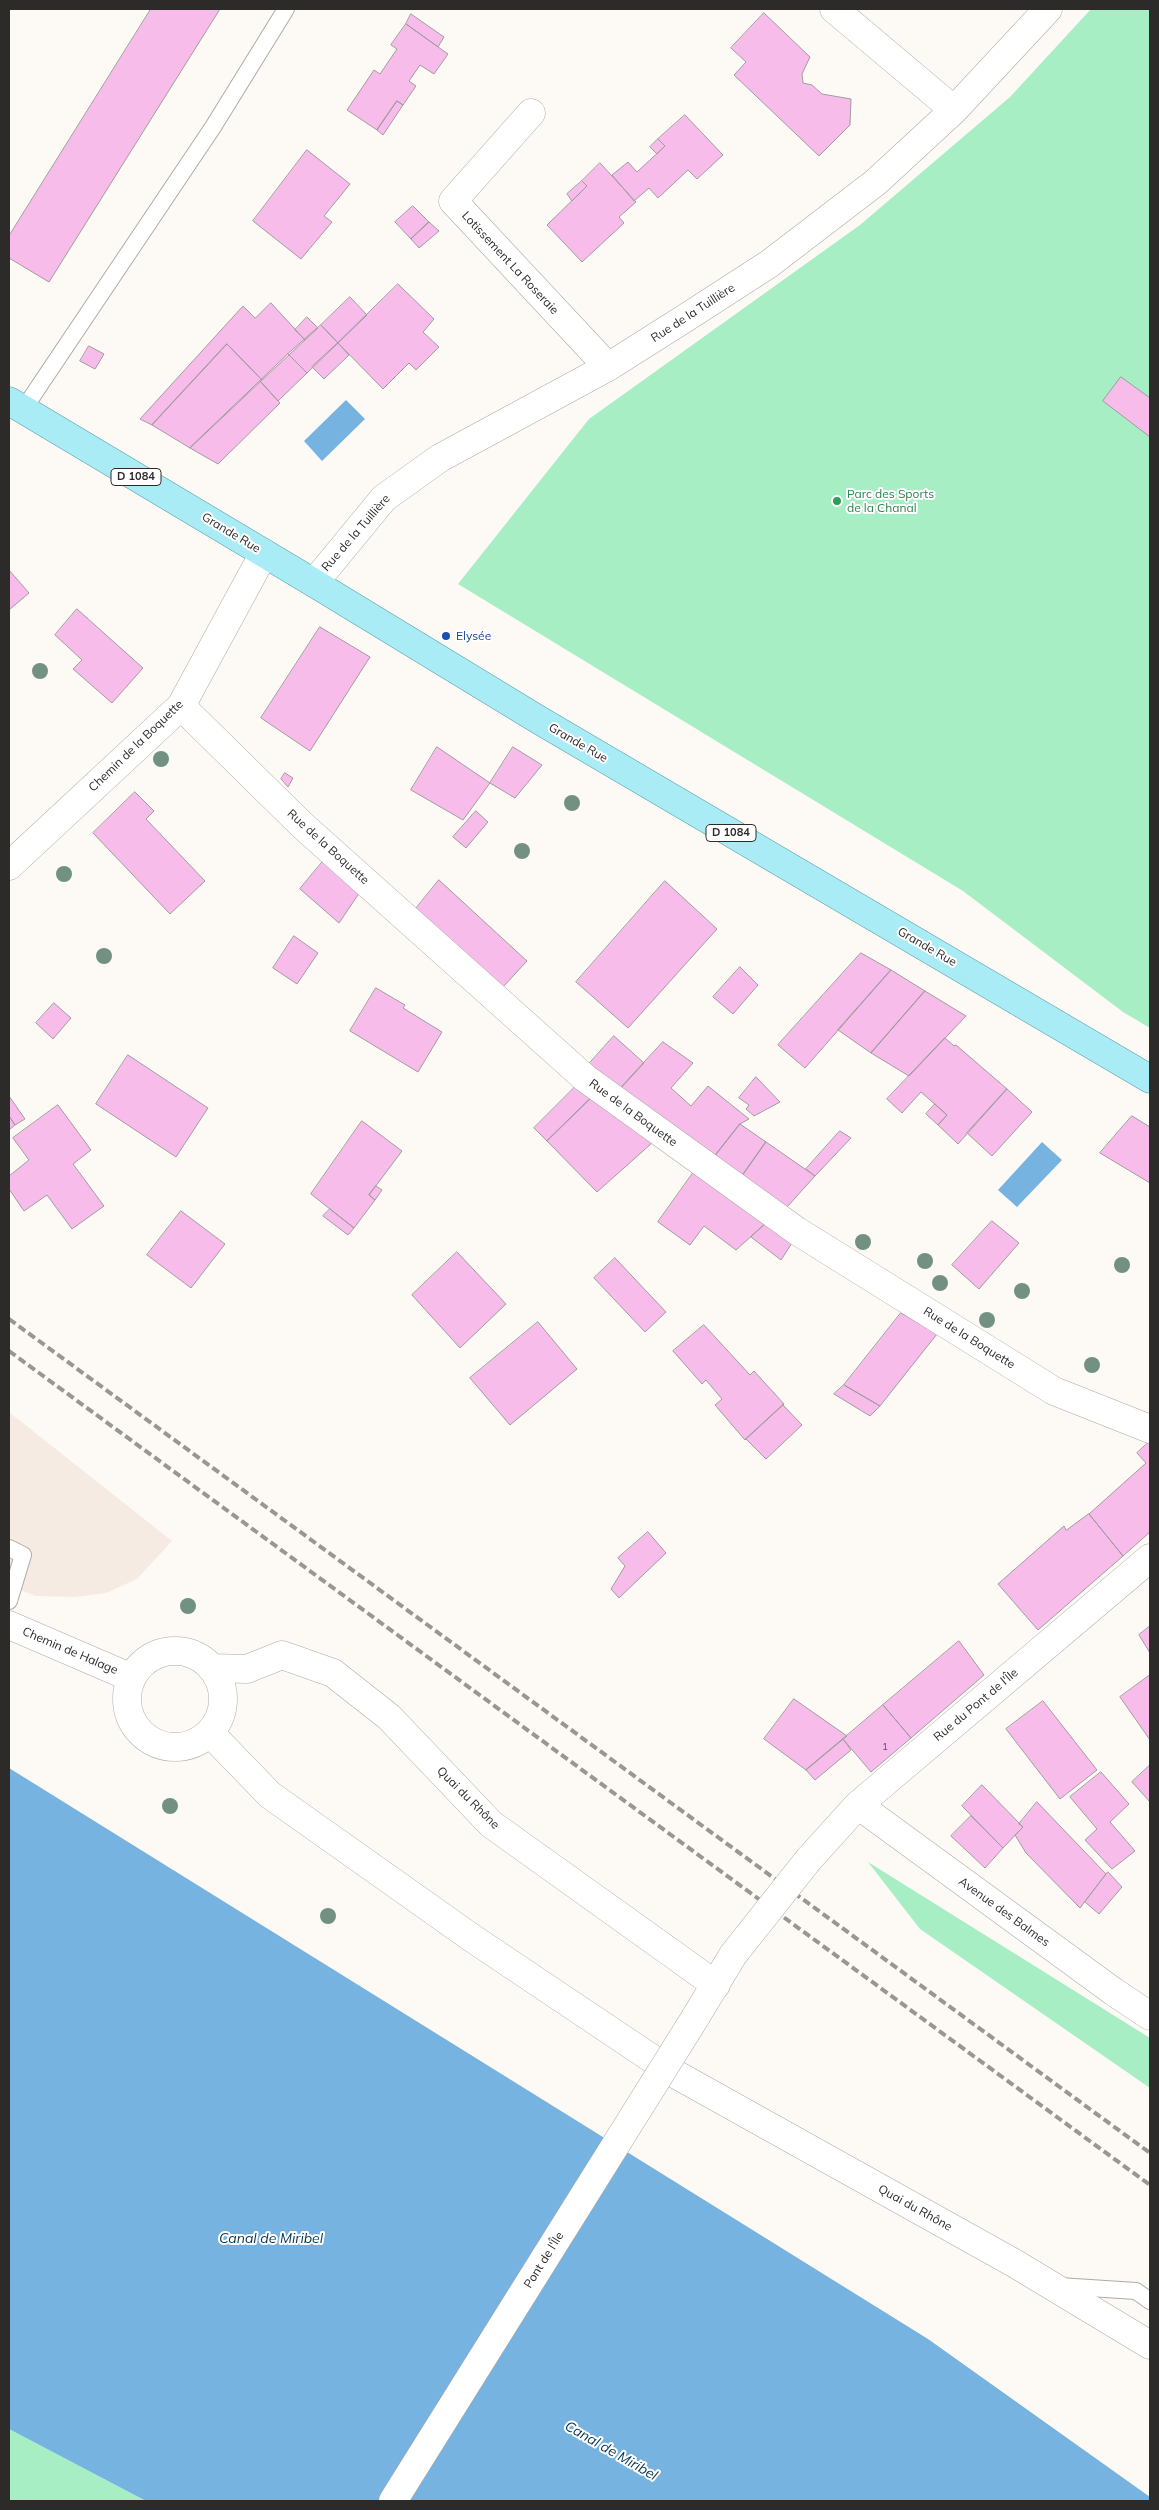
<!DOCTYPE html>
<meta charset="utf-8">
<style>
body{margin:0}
#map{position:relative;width:1159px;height:2510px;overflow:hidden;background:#fdf9f5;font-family:Mulish,sans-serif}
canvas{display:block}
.frame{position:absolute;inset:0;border:10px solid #2d2b2a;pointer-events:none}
</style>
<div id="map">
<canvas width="1159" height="2510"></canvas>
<div class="frame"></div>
</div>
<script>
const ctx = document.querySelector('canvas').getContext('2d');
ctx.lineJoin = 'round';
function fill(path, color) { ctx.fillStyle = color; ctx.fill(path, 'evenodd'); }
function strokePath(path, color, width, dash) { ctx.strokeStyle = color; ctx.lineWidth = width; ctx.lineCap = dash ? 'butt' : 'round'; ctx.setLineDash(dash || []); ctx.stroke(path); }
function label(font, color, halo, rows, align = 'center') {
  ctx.font = font + ' Mulish,sans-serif'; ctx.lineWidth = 4; ctx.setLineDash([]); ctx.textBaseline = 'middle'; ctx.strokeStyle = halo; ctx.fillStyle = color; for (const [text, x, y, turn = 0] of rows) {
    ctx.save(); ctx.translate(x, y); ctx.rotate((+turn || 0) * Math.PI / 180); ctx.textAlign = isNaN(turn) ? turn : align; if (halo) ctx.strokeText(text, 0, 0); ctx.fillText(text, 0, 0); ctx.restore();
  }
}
fill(new Path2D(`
 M9,1412L172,1541L137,1579L106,1593L75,1597L36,1596L9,1586Z`), '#f6ebe2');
fill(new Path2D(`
 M1091,9H1150V1028L1123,1012L963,891L458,584L589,419L860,225L1010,97Z
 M868,1862L1150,2038V2088L920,1929Z
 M9,2429L146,2501H9Z`), '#a7eec4');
fill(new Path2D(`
 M346,400L365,419L322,461L304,441Z
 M1042,1142L1062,1160L1017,1207L998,1190Z
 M9,1768L928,2339L1150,2497V2501H146L9,2429Z`), '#76b3e1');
const building = new Path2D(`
 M151,9H220L49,282L9,258V236Z
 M764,13L810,57L802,74L803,83L812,85L822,94L851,99L850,125L819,156L734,75L746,62L731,48Z
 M411,14L444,37L438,47L406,24Z
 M406,24L448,54L434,74L420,65L409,81L416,86L403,105L397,101L377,130L347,110L374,70L380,74L397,49L391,45Z
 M397,101L403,105L383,135L377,130Z
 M685,115L723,155L697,179L688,170L658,198L649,188L634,201L612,175L628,162L637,172L665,146L658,139Z
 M658,139L665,146L657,154L650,147Z
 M307,150L350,184L324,216L332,222L301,259L253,221Z
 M600,163L636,202L619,217L624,223L582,262L547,225L587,186L582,181Z
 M582,181L587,186L572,201L567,194Z
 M413,206L429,222L411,239L395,222Z
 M429,222L439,231L419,248L411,239Z
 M398,284L434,319L423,332L439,347L416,370L409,363L383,389L338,343Z
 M350,297L367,315L338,343L321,325Z
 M271,303L305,340L262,380L227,344L152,425L140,419L243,306L255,318Z
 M307,317L318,328L305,340L295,330Z
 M321,325L338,343L307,373L288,354Z
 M338,343L349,355L324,379L312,367Z
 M227,344L262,380L190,448L152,425Z
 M89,346L104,354L95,369L80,361Z
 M288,354L307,373L278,401L260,381Z
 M1121,377L1150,398V437L1103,401Z
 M260,381L280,403L218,464L190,448Z
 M9,570L29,593L9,610Z
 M77,609L143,668L112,703L73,669L82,660L55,635Z
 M320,627L370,657L310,751L261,718Z
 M437,747L490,783L463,820L411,790Z
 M513,747L542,765L515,798L490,783Z
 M285,773L293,778L288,787L281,779Z
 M135,792L154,811L146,819L205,881L170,914L93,833Z
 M476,811L488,822L466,848L453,837Z
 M324,860L360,892L339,923L300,889Z
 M439,880L527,961L502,988L414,911Z
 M665,881L717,929L628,1028L576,982Z
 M294,936L318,953L297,984L273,968Z
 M861,953L891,970L805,1068L778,1045Z
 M740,967L758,985L733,1014L713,997Z
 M891,970L925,991L871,1053L838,1030Z
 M376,988L405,1005L403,1008L442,1032L418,1072L350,1031Z
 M925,991L966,1016L909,1076L871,1053Z
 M54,1003L71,1018L53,1039L36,1023Z
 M614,1036L644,1063L618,1091L588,1065Z
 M945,1038L954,1046L956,1045L1007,1089L958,1144L938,1125L947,1115L921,1092L902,1113L887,1099Z
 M663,1042L693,1063L671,1088L691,1106L708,1086L749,1119L740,1124L714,1157L618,1091Z
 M128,1055L208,1108L176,1157L96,1104Z
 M756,1077L780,1102L754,1116L746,1109L749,1105L739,1098Z
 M575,1087L591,1098L547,1141L534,1128Z
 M1007,1089L1032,1112L992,1156L967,1133Z
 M9,1096L25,1119L15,1125L9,1116Z
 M591,1098L652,1143L597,1192L547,1141Z
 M935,1104L947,1115L938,1125L926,1114Z
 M58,1105L91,1150L73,1164L104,1206L72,1229L47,1195L24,1211L9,1189V1176L29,1160L13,1138Z
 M9,1116L15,1125L9,1130Z
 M1132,1116L1150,1127V1183L1100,1153Z
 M362,1121L402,1151L369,1195L375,1200L354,1228L311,1194Z
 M740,1124L766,1142L742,1176L714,1157Z
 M840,1131L851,1138L815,1176L806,1169Z
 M766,1142L815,1176L787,1207L742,1176Z
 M693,1173L765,1224L736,1250L704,1226L690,1245L658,1222Z
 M376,1186L382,1190L375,1200L369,1195Z
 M330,1209L354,1228L348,1235L323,1216Z
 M181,1211L225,1244L191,1288L147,1255Z
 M992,1221L1019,1243L979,1289L952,1265Z
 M765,1224L792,1243L781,1260L751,1237Z
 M457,1252L506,1304L460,1348L412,1295Z
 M615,1258L666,1312L645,1332L594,1278Z
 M901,1313L937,1334L880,1406L844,1385Z
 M538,1322L577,1369L510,1425L470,1378Z
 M704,1325L750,1375L754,1371L784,1404L745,1440L715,1405L722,1399L706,1380L702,1384L673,1351Z
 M844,1385L880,1406L870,1416L834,1394Z
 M783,1405L802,1425L766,1459L746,1439Z
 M1150,1441V1532L1123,1556L1089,1514L1146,1463L1137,1453Z
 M1089,1514L1123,1556L1038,1630L998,1584L1064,1526L1066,1530Z
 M648,1532L666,1553L619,1598L611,1589L625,1566L618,1558Z
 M1150,1626V1653L1139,1635Z
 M959,1641L984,1675L911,1738L883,1705Z
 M1150,1675V1740L1120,1697Z
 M794,1699L847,1736L806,1770L764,1739Z
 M1043,1701L1097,1770L1060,1799L1006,1729Z
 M883,1705L911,1738L871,1772L843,1739Z
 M843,1739L851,1750L815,1780L806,1770Z
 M1150,1765V1802L1132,1782Z
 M1101,1772L1129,1804L1110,1822L1135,1851L1112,1869L1085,1840L1097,1829L1070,1797Z
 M982,1785L1023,1827L1003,1848L962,1806Z
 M1037,1802L1106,1874L1080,1908L1026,1853L1015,1835L1023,1827L1019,1824Z
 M971,1816L1003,1848L985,1868L951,1836Z
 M1108,1872L1122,1887L1099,1914L1085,1902Z`);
fill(building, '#f8bceb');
strokePath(building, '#a09c9f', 1);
const service = new Path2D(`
 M23,410L213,127L286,9
 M9,1548L23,1555L9,1601
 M1059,2286L1136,2291L1150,2301`);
const minor = new Path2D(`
 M834,9L954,110
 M531,113L453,201L608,367
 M314,583L384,498L440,458L608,367L687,317L769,264L876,182L954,110L1048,9
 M181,706L302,825L585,1078L797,1231L1054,1391L1150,1429
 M9,866L181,706L264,553
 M9,1625L132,1678
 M127 1699a48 48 0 1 1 96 0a48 48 0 1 1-96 0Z
 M212,1668L247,1669L282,1655L333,1673L389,1717L491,1824L716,1985
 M211,1734L270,1795L472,1938L651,2058
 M858,1805L1114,1992L1150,2016
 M809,1859L858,1805L1150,1558
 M695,2018L733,1955
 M677,2075L1014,2263L1150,2345`);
const primary = new Path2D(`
 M9,401L314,583L539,720L1150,1079`);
strokePath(service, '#aeaaa6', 18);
strokePath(minor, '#aeaaa6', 29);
strokePath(primary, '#5aa0aa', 29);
strokePath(service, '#fff', 16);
strokePath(minor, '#fff', 28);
strokePath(primary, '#aaecf5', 28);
strokePath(new Path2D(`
 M9,1319L1150,2153
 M9,1351L1150,2185`), '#999693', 4, [8, 4]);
const minorBridge = new Path2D(`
 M733,1955L809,1859
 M393,2501L695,2018`);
strokePath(minorBridge, '#aeaaa6', 29, []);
strokePath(minorBridge, '#fff', 28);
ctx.fillStyle = '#729182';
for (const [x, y] of [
 [40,671],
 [161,759],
 [572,803],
 [522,851],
 [64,874],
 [104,956],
 [863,1242],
 [925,1261],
 [1122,1265],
 [940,1283],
 [1022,1291],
 [987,1320],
 [1092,1365],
 [188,1606],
 [170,1806],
 [328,1916]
]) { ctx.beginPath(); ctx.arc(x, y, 8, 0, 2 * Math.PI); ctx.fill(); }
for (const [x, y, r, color] of [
 [837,501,5,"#2e9e5b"],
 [446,636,5,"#1a4fb4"]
]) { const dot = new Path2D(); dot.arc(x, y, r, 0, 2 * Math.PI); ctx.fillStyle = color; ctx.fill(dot); strokePath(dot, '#fff', 2); }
label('10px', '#604f5a', null, [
 ["1",885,1747]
]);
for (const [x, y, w] of [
 [136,477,50],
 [731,833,50]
]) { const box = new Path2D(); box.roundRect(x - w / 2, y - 8.5, w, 17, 4); ctx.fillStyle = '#fff'; ctx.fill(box); strokePath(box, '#2d2b2a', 1); }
label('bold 11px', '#2d2b2a', null, [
 ["D 1084",136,477],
 ["D 1084",731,833]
]);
label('12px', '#2d2b2a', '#fff', [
 ["Lotissement La Roseraie",510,263,47],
 ["Rue de la Tuillière",693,313,-33],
 ["Grande Rue",231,533,31],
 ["Rue de la Tuillière",356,533,-49],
 ["Grande Rue",578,743,30],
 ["Chemin de la Boquette",136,746,-44],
 ["Rue de la Boquette",328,847,42],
 ["Grande Rue",927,947,30],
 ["Rue de la Boquette",633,1113,36],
 ["Rue de la Boquette",969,1338,32],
 ["Chemin de Halage",70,1651,23],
 ["Rue du Pont de l'Île",976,1705,-40],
 ["Quai du Rhône",468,1798,45],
 ["Avenue des Balmes",1004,1912,36],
 ["Quai du Rhône",915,2208,29],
 ["Pont de l'Île",544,2260,-58]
]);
label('12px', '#27864d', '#fff', [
 ["Parc des Sports",847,494],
 ["de la Chanal",847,508]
], 'left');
label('12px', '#164399', '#fff', [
 ["Elysée",456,636]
], 'left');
label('italic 14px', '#023553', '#fff', [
 ["Canal de Miribel",271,2239],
 ["Canal de Miribel",611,2451,30]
]);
</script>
